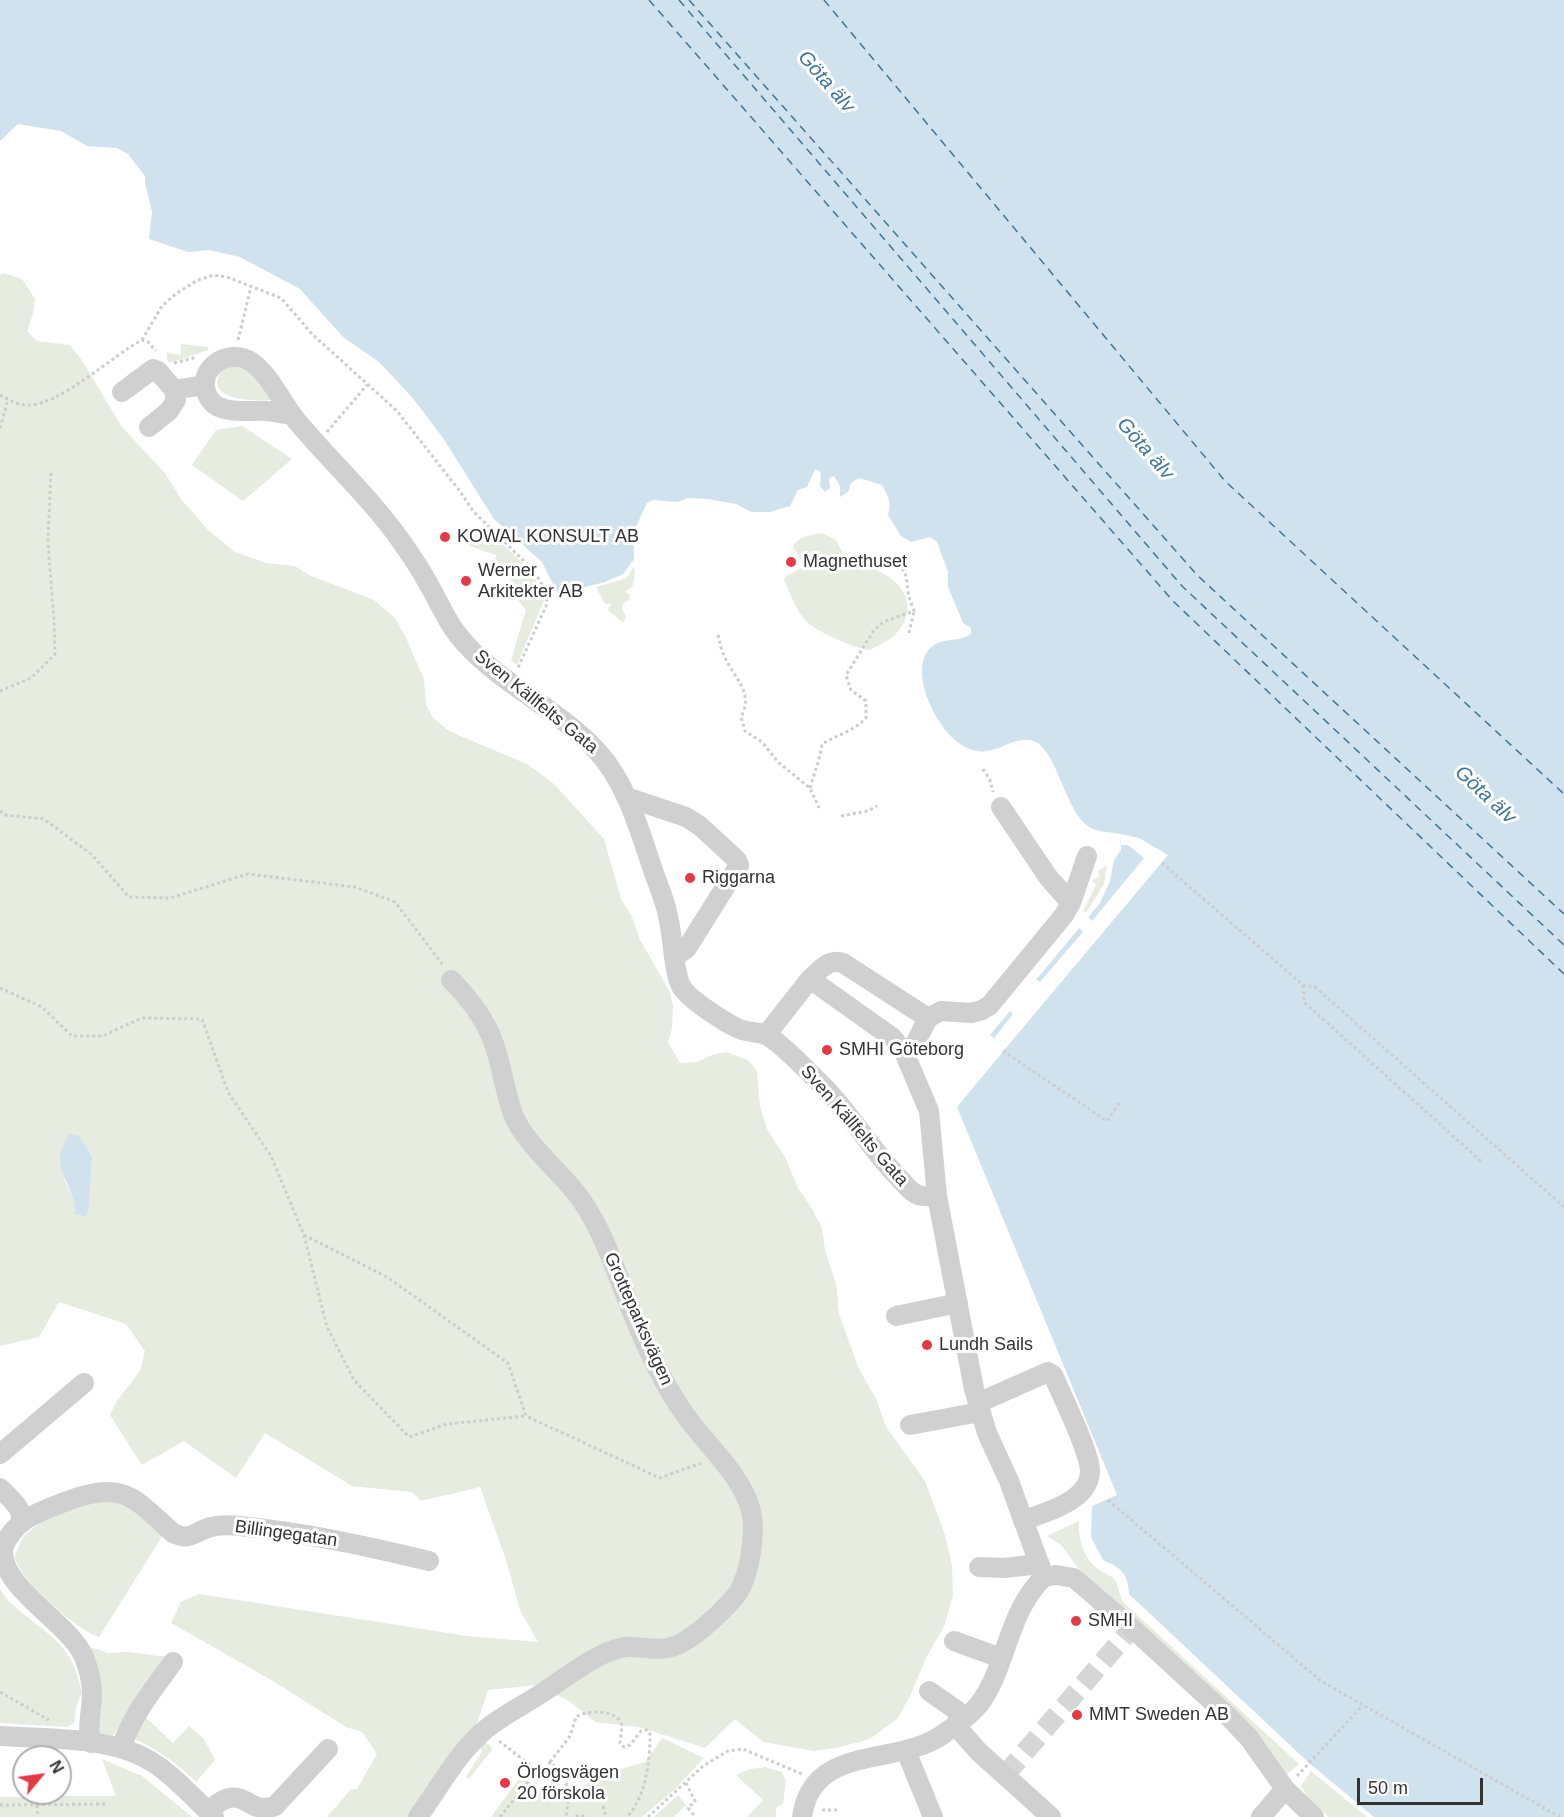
<!DOCTYPE html>
<meta charset="utf-8">
<style>
body{margin:0}
#map{position:relative;width:1564px;height:1817px;overflow:hidden;background:#fff;font-family:Arial,sans-serif}
canvas{display:block}
.north{position:absolute;left:12px;top:1745px;width:60px;height:60px;box-sizing:border-box;background:#fff;border:2px solid #adadad;border-radius:50%;rotate:61deg;font-size:16px;font-weight:700;line-height:24px;text-align:center;color:#333}
.north::after{content:'';display:block;margin:auto;width:21px;height:27px;background:#e63946;clip-path:polygon(50% 0,100% 100%,50% 72%,0 100%)}
.scale{position:absolute;left:1357px;top:1778px;width:126px;height:27px;box-sizing:border-box;border:3px solid #333;border-top:0;padding-left:8px;font-size:18px;line-height:21px;white-space:nowrap;color:#333;-webkit-text-stroke:4px #fff;paint-order:stroke}
</style>
<div id="map">
<canvas width="1564" height="1817"></canvas>
<div class="north">N</div>
<div class="scale">50 m</div>
</div>
<script>
const ctx = document.querySelector('canvas').getContext('2d');
ctx.lineJoin = 'round';
function fill(path, color) { ctx.fillStyle = color; ctx.fill(path, 'evenodd'); }
function strokePath(path, color, width, dash) { ctx.strokeStyle = color; ctx.lineWidth = width; ctx.lineCap = dash ? 'butt' : 'round'; ctx.setLineDash(dash || []); ctx.stroke(path); }
function label(font, color, halo, rows, align = 'center') {
  ctx.font = font + ' Arial,sans-serif'; ctx.lineWidth = 6; ctx.setLineDash([]); ctx.textBaseline = 'middle'; ctx.strokeStyle = halo; ctx.fillStyle = color; for (const [text, x, y, turn = 0] of rows) {
    ctx.save(); ctx.translate(x, y); ctx.rotate((+turn || 0) * Math.PI / 180); ctx.textAlign = isNaN(turn) ? turn : align; if (halo) ctx.strokeText(text, 0, 0); ctx.fillText(text, 0, 0); ctx.restore();
  }
}
fill(new Path2D(`
 M4,273L22,279L35,299L33,314L27,331L37,341L70,345L81,359L122,427L165,473L181,499L207,529L235,552L266,563L295,566L309,575L374,600L395,618L406,638L424,679L426,705L433,718L449,731L529,765L554,784L604,839L621,899L632,917L640,940L670,992L673,1006L672,1028L668,1042L680,1063L697,1062L712,1055L726,1052L748,1060L757,1071L760,1106L767,1129L785,1157L798,1188L811,1207L822,1228L825,1250L836,1284L839,1314L859,1369L876,1399L886,1427L925,1481L945,1535L952,1565L953,1596L944,1626L926,1658L910,1696L898,1718L870,1739L836,1748L814,1751L763,1742L735,1719L705,1748L639,1727L595,1722L569,1701L536,1685L488,1690L474,1732L411,1817H327L351,1789H357L377,1754L362,1732L346,1727L273,1681L171,1623L181,1602L199,1594L467,1636L538,1642L520,1610L507,1563L480,1487L421,1501L412,1492L352,1486L265,1433L236,1478L184,1441L142,1465L110,1415L117,1401L140,1371L145,1351L126,1324L59,1302L39,1337L0,1346V275ZM92,1157L89,1206L74,1213L76,1201L64,1180Z
 M181,344L208,347V350L169,363L167,360V353L181,355Z
 M246,366L273,400C254,401 198,401 224,367Z
 M242,426L292,459L243,501L192,465L216,430Z
 M481,527L484,528C505,548 538,570 544,600L517,665L511,660L526,610L510,590L512,575L494,570L496,555L469,546Z
 M822,533L836,540L845,557C861,566 879,568 894,581C920,603 905,636 877,646C874,647 872,650 869,650C858,650 813,630 806,621C796,610 790,594 784,580L786,576L805,566L793,547C798,536 812,535 822,533Z
 M633,567L635,571L633,586L625,592L630,595L629,600L623,604L622,609L626,616L623,623L608,610L611,604H605L596,587L627,578Z
 M1107,865L1104,884L1086,913L1083,911L1096,885L1092,881L1100,875L1098,871Z
 M101,1500L124,1501L163,1535L99,1637C79,1631 40,1595 26,1578C21,1572 18,1564 14,1558L23,1537L51,1513Z
 M1079,1521C1078,1538 1083,1558 1098,1569C1103,1573 1110,1575 1114,1579C1119,1585 1119,1595 1123,1602L1299,1764L1285,1776L1254,1733L1080,1570L1061,1545L1047,1536Z
 M0,1589C6,1600 16,1608 26,1616C59,1642 73,1650 82,1693L77,1704L74,1723L67,1727L0,1723Z
 M90,1647L108,1653L128,1652L169,1657L164,1658L113,1736H105L97,1733Z
 M142,1714L173,1743L189,1726L204,1739L215,1760L196,1782C178,1764 157,1749 134,1739Z
 M662,1738L704,1758L675,1789L642,1817H491L522,1775L544,1793L572,1792L604,1774L645,1762Z
 M483,1742L490,1745L492,1750L469,1779L466,1777L482,1751L479,1746Z
 M102,1759L142,1776L192,1817H0V1797H24L23,1785L24,1793H48V1796H116Z
 M765,1767L782,1772L786,1781L783,1804L776,1808V1817H747L763,1800L736,1775L750,1769Z
 M1311,1771L1367,1817H1329L1308,1798L1301,1786Z
 M678,1795L686,1805L674,1817H654Z`), '#e6ecdf');
fill(new Path2D(`
 M0,0H1564V1817H1374L1309,1763L1129,1594C1128,1573 1121,1568 1103,1560L1091,1537L1092,1506L1117,1495L957,1107L1006,1048L990,1035L1100,903L1110,881L1114,860L1121,850L1120,834C1111,832 1097,832 1089,827C1065,811 1058,754 1036,742C1021,735 1006,746 992,750C960,759 936,722 927,697C920,678 917,649 941,642C952,639 962,640 971,634V628L963,623L948,587V572L937,542L930,537L911,542L901,536L888,515C891,503 889,496 882,485L859,478L851,483L848,492L840,497V486L834,476L829,478L830,488L825,492L820,486L821,472L815,469L807,487L798,490L790,506L770,512H751L736,504L708,499L688,498L677,502L653,500L647,503L633,533L634,559L623,574L605,582L558,594L542,562L494,519L443,438L412,397L379,362L343,337L300,289L240,257L209,250L188,252L149,239L152,212L145,182V176L128,154L117,148L87,146L61,131L18,124L0,141Z
 M69,1134L79,1136L92,1157L89,1206L86,1216L74,1214C78,1191 59,1180 60,1157C60,1149 66,1141 69,1134Z`), '#cfe2ee');
fill(new Path2D(`
 M1120,834L1139,838L1168,855L1006,1048L994,1038L1013,1014L1010,1011L1035,979L1040,982L1083,932L1079,928L1088,917L1092,921L1144,858L1128,845H1121Z`), '#fff');
strokePath(new Path2D(`
 M649,0L1173,601L1564,974
 M679,0L1182,586L1564,945
 M689,0L1197,575L1564,914
 M824,0L1225,481L1564,794`), '#3f7597', 1.5, [8, 6]);
strokePath(new Path2D(`
 M1005,1775L1132,1628`), '#d6d6d6', 20, [20, 10]);
strokePath(new Path2D(`
 M142,340L162,306L177,293L198,280L214,275L227,277L281,298L312,334L397,411L459,490L473,511L533,570L545,589L547,598L546,606L518,668
 M238,340L251,287
 M174,363L197,357
 M0,395C8,399 17,405 26,405C57,408 113,355 142,340L148,342L156,351
 M0,428L8,400
 M327,432L367,385
 M909,633L914,611
 M718,635C720,641 720,647 723,653C732,677 755,691 741,717L745,731L762,742L779,763L810,788L819,808
 M0,691L31,678L55,654L54,620L48,542L51,471
 M983,769L990,780L993,792
 M810,788C814,773 820,760 822,744C837,735 854,731 866,718V701L851,690L846,675L874,630L883,622L914,611C912,605 909,599 908,592C906,574 907,571 892,559
 M0,811L5,815L44,819L91,854L129,897L170,898L248,874L355,887L395,902L443,965
 M841,816L868,811L877,806
 M1162,863L1303,985L1315,987L1564,1207
 M1303,985L1304,1002L1482,1162
 M0,988L42,1007L72,1036H103L142,1018L202,1019L228,1092L271,1156L304,1235L387,1277L508,1363L526,1416L660,1478L701,1463
 M1003,1051L1107,1121L1120,1102
 M304,1235L327,1327L354,1380L409,1437L447,1424L526,1416
 M1108,1500L1321,1681L1560,1817
 M0,1692L49,1720
 M499,1741L542,1774L550,1762L564,1775L569,1795L566,1817
 M550,1762L570,1736L576,1717C586,1710 615,1709 621,1723C623,1729 620,1736 620,1743L624,1747L630,1745L641,1731L647,1730L650,1734C650,1761 646,1797 627,1817
 M1297,1776L1363,1705
 M686,1783L695,1801L688,1808L693,1814L690,1817
 M0,1805L108,1804
 M37,1805L38,1817
 M603,1806L606,1817
 M822,1810H838
 M500,1817L538,1770
 M576,1817L580,1815L586,1817
 M648,1817L703,1766L728,1751L743,1749L802,1774`), '#cdcdcd', 3, [3, 3]);
strokePath(new Path2D(`
 M122,392L153,369L158,371L174,390L204,385
 M292,415C284,414 275,412 267,411C251,410 222,415 211,401C190,373 227,344 253,363C272,378 281,401 296,420C330,461 370,497 401,541C411,555 421,570 429,585C439,602 446,620 458,635C494,681 558,708 597,751C627,783 640,832 654,873C659,887 665,901 668,916C673,935 673,970 681,986C688,999 723,1021 737,1028C746,1033 759,1031 768,1036C787,1048 804,1068 821,1084C850,1112 870,1149 899,1178C905,1184 910,1192 918,1195C924,1197 931,1196 937,1196L974,1389L987,1433L1009,1481L1044,1577C1009,1610 1008,1660 983,1699C973,1714 956,1725 942,1735C896,1767 812,1743 802,1817
 M149,427L169,411L176,400L174,390
 M626,797L686,817L700,826L737,860L739,865L687,948L675,957
 M1001,807L1048,877L1071,903
 M810,979C820,970 829,958 843,963L928,1018
 M766,1035L810,979L893,1038L904,1052L929,1111L937,1196
 M904,1052L915,1044L928,1018L941,1011L971,1013L982,1010L990,1005L1064,915L1071,903L1087,856
 M896,1316L958,1303
 M978,1403L1048,1372L1053,1375C1062,1396 1090,1452 1090,1471C1090,1482 1083,1492 1074,1498C1060,1509 1039,1514 1023,1521
 M910,1425L980,1412
 M0,1454L84,1383
 M0,1488C10,1499 23,1507 21,1522
 M979,1567L1004,1568L1040,1564
 M1044,1577L1056,1575L1074,1578L1132,1628L1230,1718L1249,1738L1285,1789L1314,1817
 M954,1641L1001,1658
 M929,1691L966,1717
 M955,1725L979,1752L1051,1817
 M0,1736C47,1739 112,1736 152,1762C175,1776 194,1799 214,1817
 M91,1743C87,1727 91,1713 92,1697C92,1684 89,1669 84,1657C70,1623 0,1588 3,1549C13,1518 44,1510 70,1500C124,1480 135,1499 173,1533C191,1542 195,1531 211,1527C220,1525 230,1525 239,1526C303,1532 366,1546 429,1561
 M121,1748C132,1715 153,1690 173,1662
 M906,1751L933,1817
 M208,1811C245,1778 245,1817 275,1806L328,1749
 M418,1817C439,1788 458,1752 486,1729C503,1715 524,1705 542,1693C564,1679 584,1662 608,1652C633,1641 647,1652 668,1648C689,1644 720,1614 734,1598C750,1579 757,1531 750,1507C740,1474 706,1444 686,1416C662,1383 645,1345 630,1307C616,1272 604,1233 582,1201C563,1173 525,1145 513,1114C505,1092 502,1067 494,1044C486,1020 469,998 451,980
 M1261,1817L1285,1789`), '#d0d0d0', 20);
for (const [x, y, r, color] of [
 [445,537,6,"#e63946"],
 [791,562,6,"#e63946"],
 [466,581,6,"#e63946"],
 [690,878,6,"#e63946"],
 [827,1050,6,"#e63946"],
 [927,1345,6,"#e63946"],
 [1076,1621,6,"#e63946"],
 [1077,1715,6,"#e63946"],
 [505,1783,6,"#e63946"]
]) { const dot = new Path2D(); dot.arc(x, y, r, 0, 2 * Math.PI); ctx.fillStyle = color; ctx.fill(dot); strokePath(dot, '#fff', 2); }
label('18px', '#333', '#fff', [
 ["KOWAL KONSULT AB",457,537],
 ["Magnethuset",803,562],
 ["Werner",478,571],
 ["Arkitekter AB",478,592],
 ["Riggarna",702,878],
 ["SMHI Göteborg",839,1050],
 ["Lundh Sails",939,1345],
 ["SMHI",1088,1621],
 ["MMT Sweden AB",1089,1715],
 ["Örlogsvägen",517,1773],
 ["20 förskola",517,1794]
], 'left');
label('18px', '#333', '#fff', [
 ["Sven Källfelts Gata",536,702,39],
 ["Sven Källfelts Gata",854,1126,49],
 ["Grotteparksvägen",638,1319,66],
 ["Billingegatan",286,1534,8]
]);
label('italic 20px', '#3f7597', '#fff', [
 ["Göta älv",826,82,49],
 ["Göta älv",1145,449,49],
 ["Göta älv",1485,795,43]
]);
</script>
